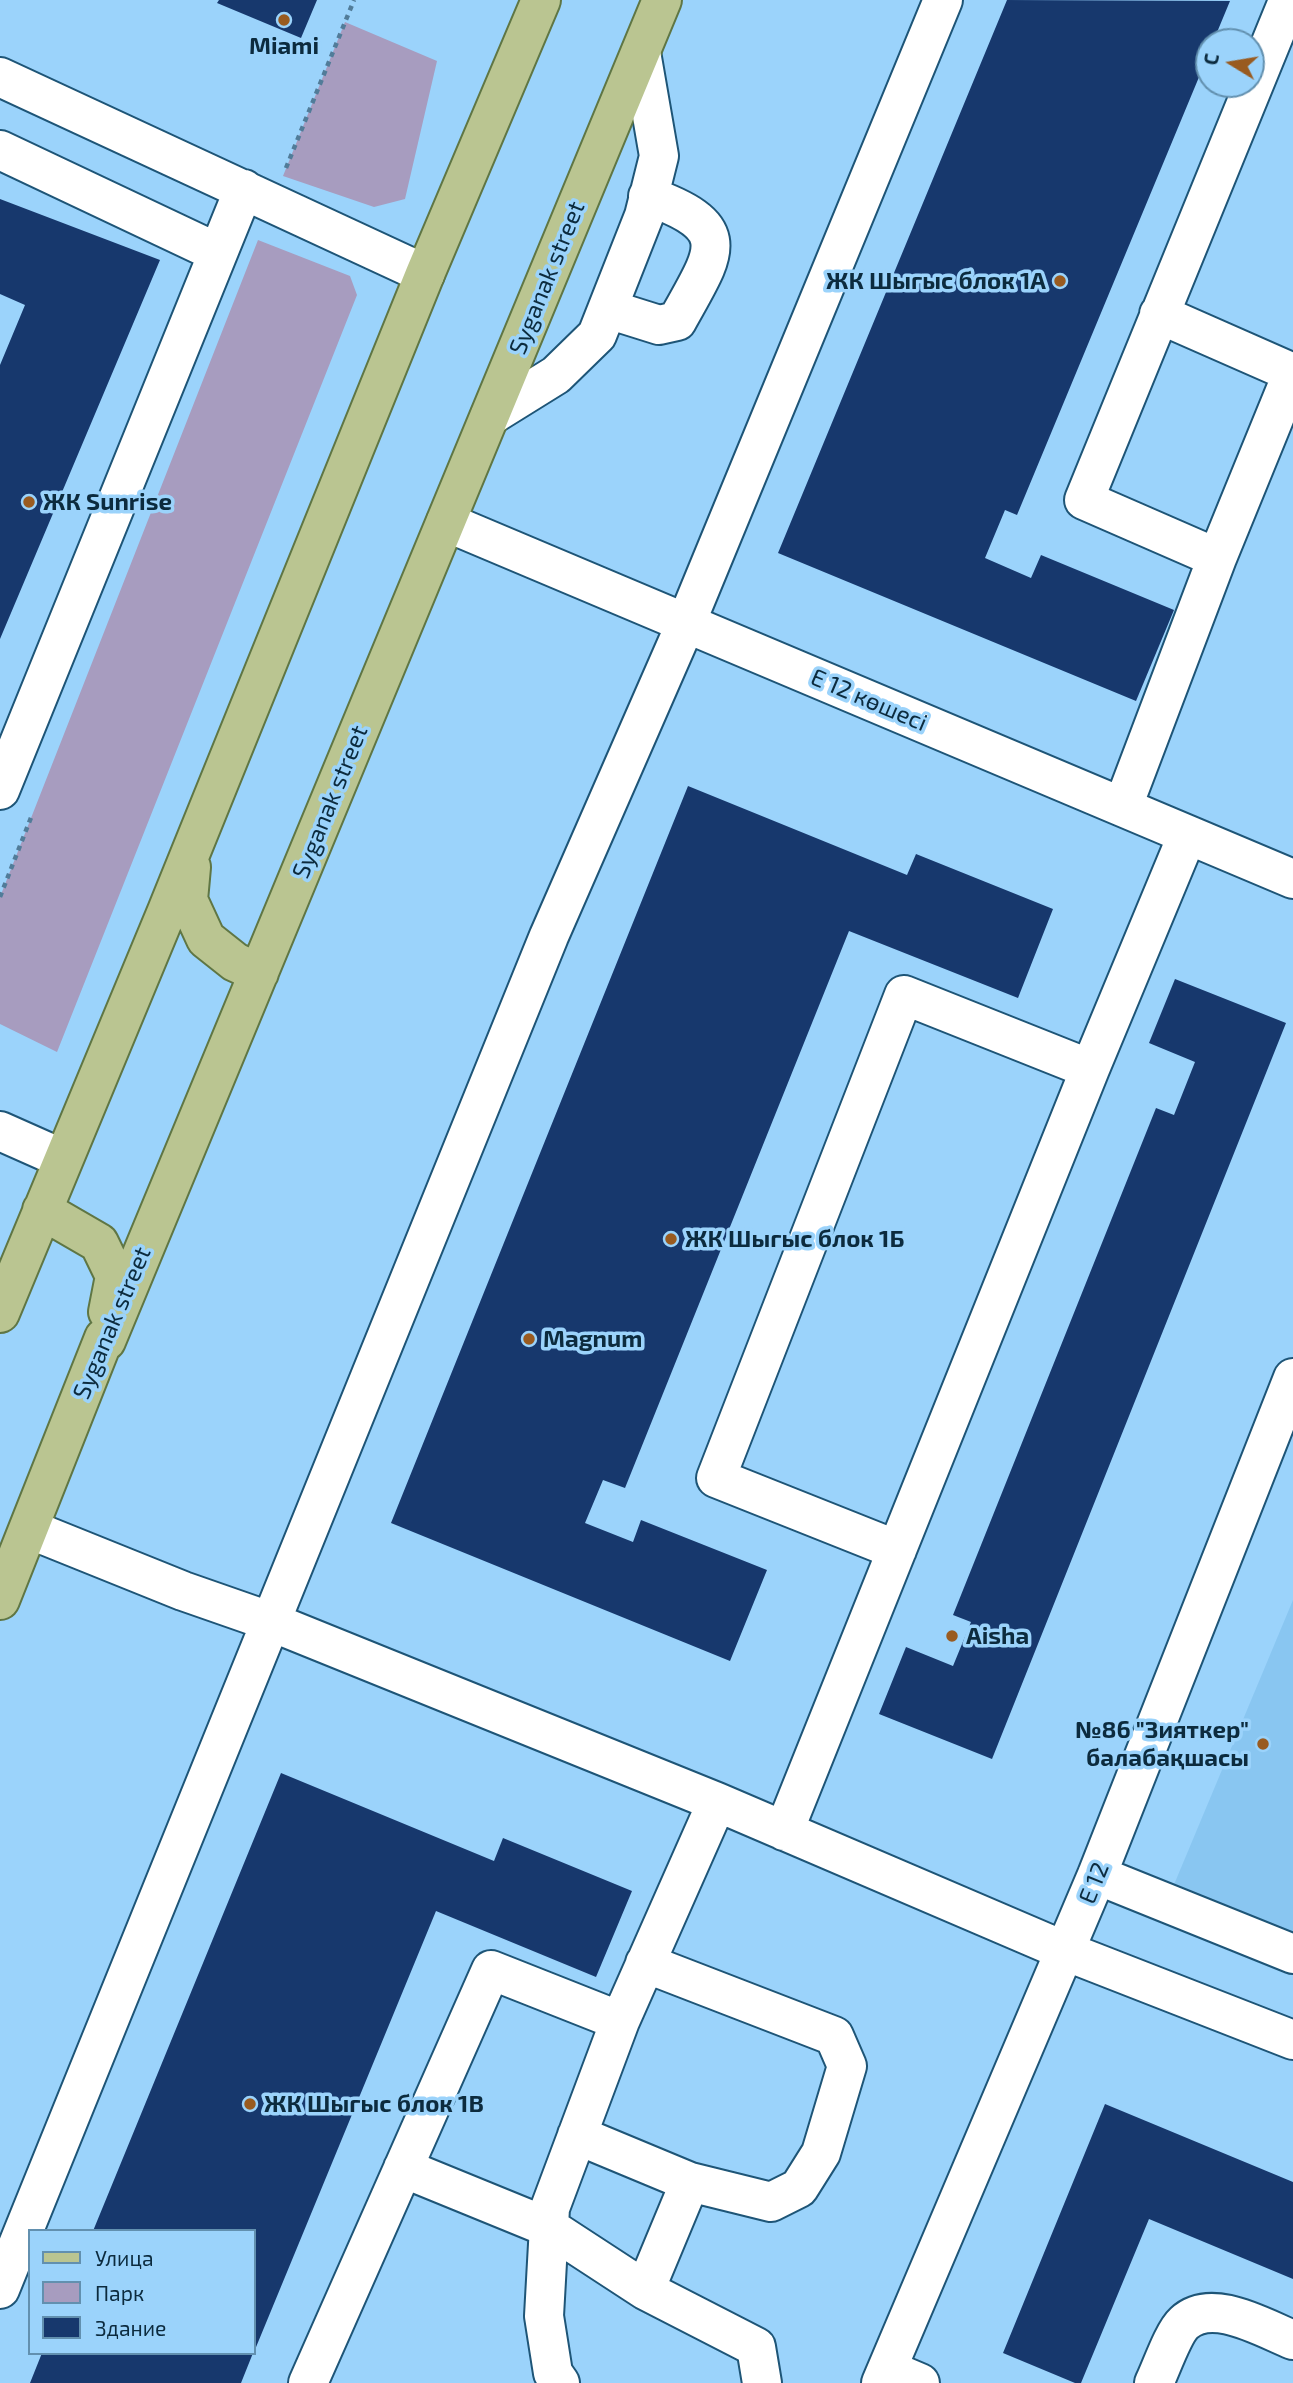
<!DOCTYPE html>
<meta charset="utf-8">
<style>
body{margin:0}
#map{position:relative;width:1293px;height:2383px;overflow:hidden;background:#9bd3fb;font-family:"Exo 2",sans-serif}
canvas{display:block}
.legend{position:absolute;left:28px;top:2229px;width:228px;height:126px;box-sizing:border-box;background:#9bd3fb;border:2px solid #6290af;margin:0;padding:9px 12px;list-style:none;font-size:21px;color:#0c2b3e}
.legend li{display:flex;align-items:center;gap:14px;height:35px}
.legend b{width:35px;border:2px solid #6290af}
.north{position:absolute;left:1195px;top:28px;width:70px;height:70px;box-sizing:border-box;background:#9bd3fb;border:2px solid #6290af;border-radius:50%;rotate:281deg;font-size:19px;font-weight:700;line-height:28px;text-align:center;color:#0c2b3e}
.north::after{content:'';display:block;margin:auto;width:24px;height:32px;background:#995b20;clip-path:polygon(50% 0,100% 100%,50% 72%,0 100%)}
</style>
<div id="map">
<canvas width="1293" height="2383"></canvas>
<ul class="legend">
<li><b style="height:9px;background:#bac591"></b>Улица</li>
<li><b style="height:19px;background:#a79cbf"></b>Парк</li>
<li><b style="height:19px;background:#17386d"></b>Здание</li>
</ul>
<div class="north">С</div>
</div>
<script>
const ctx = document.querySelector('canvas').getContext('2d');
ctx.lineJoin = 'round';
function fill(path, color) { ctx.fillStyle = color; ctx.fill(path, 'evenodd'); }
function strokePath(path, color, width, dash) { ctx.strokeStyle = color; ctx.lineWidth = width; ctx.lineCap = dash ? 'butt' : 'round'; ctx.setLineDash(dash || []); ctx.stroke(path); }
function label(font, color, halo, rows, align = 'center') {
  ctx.font = font + ' "Exo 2",sans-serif'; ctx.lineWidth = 7; ctx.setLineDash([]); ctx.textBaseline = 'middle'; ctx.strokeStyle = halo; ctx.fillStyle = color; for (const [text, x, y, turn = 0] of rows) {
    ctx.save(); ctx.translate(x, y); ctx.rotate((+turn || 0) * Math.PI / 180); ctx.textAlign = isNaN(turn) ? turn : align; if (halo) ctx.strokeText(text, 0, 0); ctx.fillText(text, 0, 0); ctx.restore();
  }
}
fill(new Path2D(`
 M1293,1600V1935L1173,1887Z`), '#89c6f1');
fill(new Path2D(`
 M345,22L437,61L405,199L374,207L283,176Z
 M258,240L350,276L357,295L57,1052L0,1024V897Z`), '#a79cbf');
fill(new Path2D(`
 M219,0H317L301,38L217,3Z
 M1007,0L1230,1L1213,42H1209V53L1017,515L1005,510L985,558L1031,578L1041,555L1174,610L1136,701L778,553Z
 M0,199L160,260L0,639V365L25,305L0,294Z
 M688,786L907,875L916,854L1053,909L1018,998L849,931L625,1488L603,1480L585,1523L633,1542L641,1520L767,1570L730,1661L391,1523Z
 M1175,979L1286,1023L992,1759L879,1714L906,1647L953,1666L971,1622L953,1615L1156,1108L1174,1115L1195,1062L1149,1043Z
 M281,1773L494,1861L503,1838L632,1891L596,1977L436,1911L254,2352V2231H93Z
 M1105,2104L1293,2182V2279L1149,2219L1081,2383H1075L1003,2353Z
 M42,2353H253L241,2383H30Z`), '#17386d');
const minor = new Path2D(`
 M0,77L425,274
 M0,150L218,253
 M608,309L659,325L677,321C715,252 738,228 648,196
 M1159,314L1291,372
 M490,416L556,375L597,335L644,216L659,156L641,52
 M446,522L1293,879
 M1217,558L1084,500L1286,6L1293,9
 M0,790L244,189
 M1123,806L1217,558L1293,372
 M0,1131L63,1159
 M29,1529L183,1591L269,1621L717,1802L1065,1951L1293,2040
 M897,1550L716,1478L904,995L1090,1069
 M784,1831L1090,1069L1187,836
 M1097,1875L1293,1954
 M577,2135L690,2182
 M403,2168L550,2228L645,2290L756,2347L762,2383
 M0,2289L549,936L686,623L943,0
 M645,2290L690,2182L771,2202L799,2188L821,2153L847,2066L834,2036L645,1963
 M887,2369L920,2383
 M308,2383L491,1970L620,2021L717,1802
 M560,2383L553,2373L544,2316L550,2208L620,2021
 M881,2383L1097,1875L1293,1378
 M1154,2383C1161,2369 1173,2333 1184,2323C1212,2297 1263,2328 1293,2340`);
const major = new Path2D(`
 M191,867L188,900L206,939L235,962L259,973
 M42,1210L99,1243L115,1276L108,1312
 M0,1313L167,911L425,274L541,0
 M0,1600L104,1338L106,1341L662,0`);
strokePath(minor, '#1e5577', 42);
strokePath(major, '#5f7644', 42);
strokePath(new Path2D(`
 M286,168L354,0
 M0,897L32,815`), '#517c99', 4.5, [5, 5]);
strokePath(minor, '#fff', 38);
strokePath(major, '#bac591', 38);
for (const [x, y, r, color] of [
 [284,20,7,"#995b20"],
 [1060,281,7,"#995b20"],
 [29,502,7,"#995b20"],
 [671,1239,7,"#995b20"],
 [529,1339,7,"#995b20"],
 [952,1636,7,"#995b20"],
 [1263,1744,7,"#995b20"],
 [250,2104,7,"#995b20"]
]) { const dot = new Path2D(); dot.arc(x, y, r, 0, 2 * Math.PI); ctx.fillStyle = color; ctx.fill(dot); strokePath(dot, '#9bd3fb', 2.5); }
label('bold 24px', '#0c2b3e', '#9bd3fb', [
 ["Miami",284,46,"center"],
 ["ЖК Шыгыс блок 1А",1046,281,"right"],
 ["ЖК Sunrise",43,502],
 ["ЖК Шыгыс блок 1Б",685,1239],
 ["Magnum",543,1339],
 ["Aisha",966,1636],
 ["№86 \"Зияткер\"",1249,1730,"right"],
 ["балабақшасы",1249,1758,"right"],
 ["ЖК Шыгыс блок 1В",264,2104]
], 'left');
label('24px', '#0c2b3e', '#9bd3fb', [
 ["Syganak street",547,278,-68],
 ["Е 12 көшесі",869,700,23],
 ["Syganak street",330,802,-68],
 ["Syganak street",112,1323,-67],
 ["E 12",1094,1883,-68]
]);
</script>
